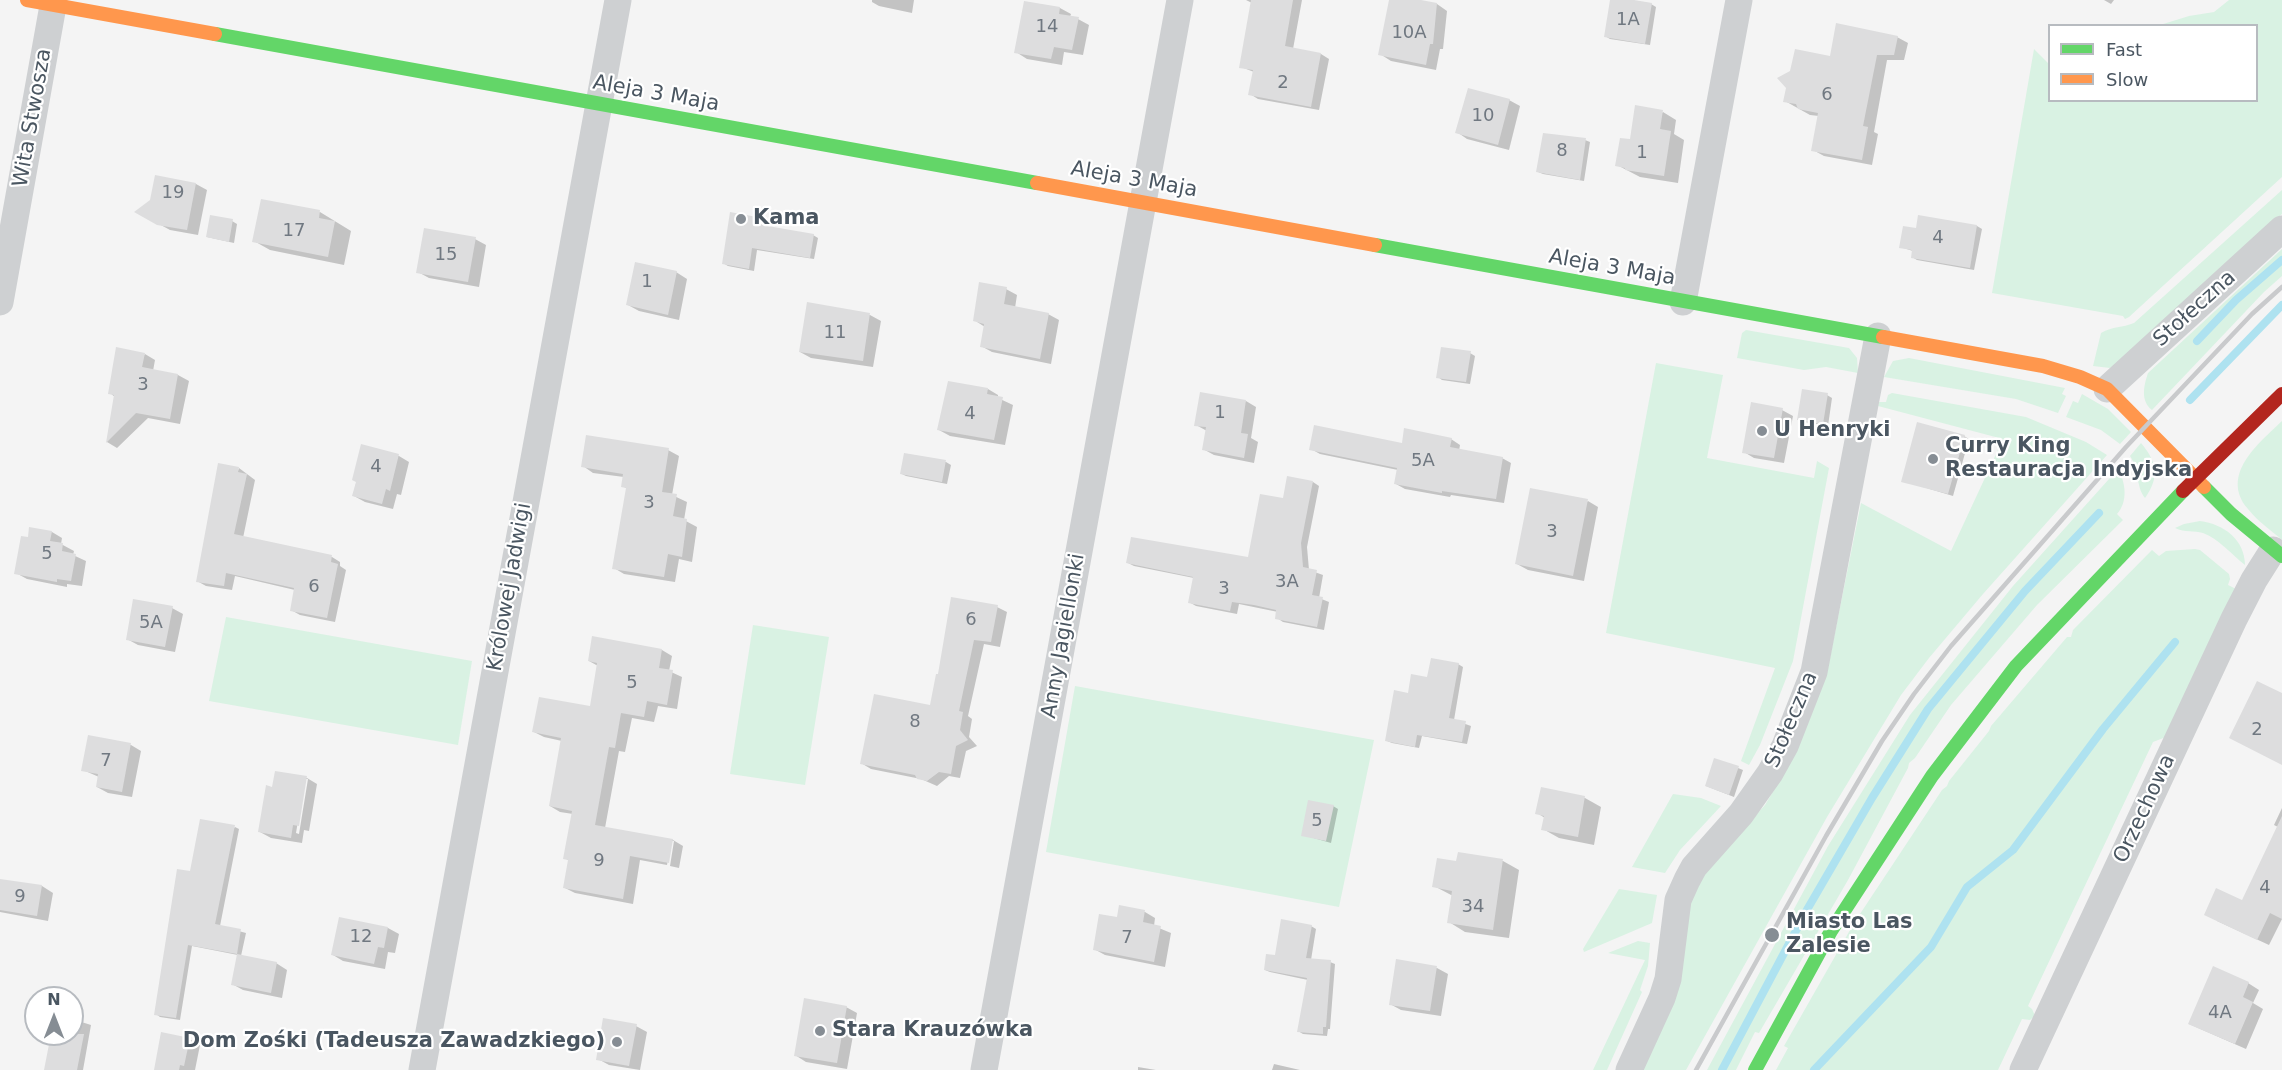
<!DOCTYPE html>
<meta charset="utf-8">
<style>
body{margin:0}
#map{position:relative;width:2282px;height:1070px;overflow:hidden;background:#f4f4f4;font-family:"DejaVu Sans",sans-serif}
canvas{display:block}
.legend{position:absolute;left:2048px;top:24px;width:210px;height:78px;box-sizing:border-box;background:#fff;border:2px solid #b7bbc0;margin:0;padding:8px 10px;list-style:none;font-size:18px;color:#4a5661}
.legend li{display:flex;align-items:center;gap:12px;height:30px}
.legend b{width:30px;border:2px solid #b7bbc0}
.north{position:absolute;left:24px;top:986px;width:60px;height:60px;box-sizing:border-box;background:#fff;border:2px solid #b7bbc0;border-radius:50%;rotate:0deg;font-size:16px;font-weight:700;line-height:24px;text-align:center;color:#4a5661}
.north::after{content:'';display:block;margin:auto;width:21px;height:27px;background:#868d94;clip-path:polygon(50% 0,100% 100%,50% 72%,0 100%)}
</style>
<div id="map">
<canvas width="2282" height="1070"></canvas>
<ul class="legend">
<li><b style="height:8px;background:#63d668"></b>Fast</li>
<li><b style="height:8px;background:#ff974d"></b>Slow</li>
</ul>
<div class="north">N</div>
</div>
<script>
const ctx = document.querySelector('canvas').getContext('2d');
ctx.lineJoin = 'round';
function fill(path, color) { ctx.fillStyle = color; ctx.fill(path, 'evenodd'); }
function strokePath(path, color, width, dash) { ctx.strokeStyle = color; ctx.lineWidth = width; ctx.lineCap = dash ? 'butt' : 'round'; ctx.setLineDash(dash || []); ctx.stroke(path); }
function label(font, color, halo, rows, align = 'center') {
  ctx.font = font + ' "DejaVu Sans",sans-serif'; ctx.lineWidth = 4.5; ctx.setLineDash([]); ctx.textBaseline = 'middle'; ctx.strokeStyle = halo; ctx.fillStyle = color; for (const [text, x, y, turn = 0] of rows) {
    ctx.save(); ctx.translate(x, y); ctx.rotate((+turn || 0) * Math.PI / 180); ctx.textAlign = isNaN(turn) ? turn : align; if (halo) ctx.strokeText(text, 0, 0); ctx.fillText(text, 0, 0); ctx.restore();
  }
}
fill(new Path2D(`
 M2229,0H2282V177L2129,317L2125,319L2123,316L1992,293L2034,49L2049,64L2050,100H2256V26L2160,25L2189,16L2214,12Z
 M2282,190V214L2262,230L2118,363L2110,368L2093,366L2101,333C2113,326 2122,328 2134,323Z
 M2282,249V276L2264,292L2152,410C2140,401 2144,385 2148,373Z
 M1746,330L1849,348L1857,358L1858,373L1826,367L1804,370L1737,358L1742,333Z
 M1909,358L2065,388L2062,394L2066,396L2058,413L2016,399L1884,377L1893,361Z
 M1656,363L1723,375L1707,458L1814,478L1817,461L1829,468L1793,661L1760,745L1749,765L1741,761L1775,668L1606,633Z
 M1892,393L2026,417L2086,442L2107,455L1983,594L1929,658L1901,695L1827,817L1686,1070H1643L1691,901L1699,881L1722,852L1765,805L1784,773L1828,667L1861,503L1951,551L2003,439L1878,406L1879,402H1886L1888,395Z
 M2082,394L2108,409L2131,432L2120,444L2101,430L2066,417L2073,401L2078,403Z
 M2282,421V540C2271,530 2257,521 2248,509C2219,475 2259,443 2282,421Z
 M2141,443C2157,462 2160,477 2145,498C2136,487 2139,469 2130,456Z
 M2118,469C2126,483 2128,502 2117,514L2123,520L2037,605L1951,705L1915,758L1909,763L1908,768L1848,880L1759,1033L1755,1032L1736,1070H1707L1828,846L1910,715L2013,586Z
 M2200,521C2224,524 2245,540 2245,565C2232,555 2218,538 2203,533C2194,530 2185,533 2175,528L2184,524Z
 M2195,549L2200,550L2229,574L2230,579L2228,585L2236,589L2166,737L2153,742L2028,1006L2032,1009L2035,1016L2030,1020L2022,1019L1998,1070H1776L1788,1048L1784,1046L1854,923L1942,790L1947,786L1949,781L1989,731L1991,726L2067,637H2071L2073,630L2152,550L2159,556L2166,551Z
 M226,617L472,661L458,745L209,701Z
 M753,625L829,637L805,785L730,774Z
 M1075,686L1374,740L1339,907L1046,852Z
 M1673,794L1701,798L1721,806L1680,850L1665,873L1632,867Z
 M1619,889L1657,895L1652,923L1584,952L1583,949Z
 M1638,941L1650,943L1648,966L1640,990L1642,992L1607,1070H1593L1645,960L1608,953Z`), '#d9f2e3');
fill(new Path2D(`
 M872,0H914L912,13L879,6L872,2Z
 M1246,0H1302L1293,49L1321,54L1329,59L1319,110L1258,99L1250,94L1254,72L1241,67L1252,3Z
 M1391,0H1413L1437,4L1447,11L1443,49H1440L1436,70L1391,61L1380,54Z
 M1612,0H1624L1651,4L1656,7L1650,45L1610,39L1605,36Z
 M2104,0H2114L2111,4Z
 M1025,2L1060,8L1071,14L1070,17L1078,19L1089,25L1083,55L1064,52L1062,65L1027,59L1016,52Z
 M1897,37L1908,43L1904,60H1887L1874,132L1878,134L1872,165L1824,156L1813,150L1819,116L1810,115L1785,101L1831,57Z
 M1509,100L1520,106L1509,150L1467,139L1457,132Z
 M1663,112L1676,120L1674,134L1684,140L1678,183L1640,177L1617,165L1631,141Z
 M1585,140L1590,142L1584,181L1543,174L1538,172Z
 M156,177L196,184L207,190L198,235L170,230L137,212L151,201Z
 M320,212L351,231L344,265L270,250L254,241Z
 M731,214L757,218L762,221L761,226L813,235L818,238L814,259L757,250L754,271L728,266L723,263Z
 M232,221L237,224L234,243L207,237Z
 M1977,226L1982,229L1974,270L1917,260L1912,257L1913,251L1900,247L1918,230Z
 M475,239L486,245L479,287L429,278L418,272Z
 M676,272L687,279L679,320L639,311L628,305Z
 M1006,289L1017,295L1015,308L1048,314L1059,320L1051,364L992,352L981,346L985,327L974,320Z
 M808,304L870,315L881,321L873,367L811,358L800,352Z
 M1470,353L1475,356L1470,384L1442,380L1438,377Z
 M145,354L155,360L153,371L178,375L189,381L180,424L148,418L117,448L107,442L115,397L110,393Z
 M988,389L998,395V398L1013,405L1005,445L950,436L939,430Z
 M1827,395L1832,398L1828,426L1804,422L1799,419Z
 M1246,401L1256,407L1251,438L1258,442L1254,463L1214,455L1203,449L1207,431L1196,425Z
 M1782,410L1793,416L1784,463L1754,458L1744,452Z
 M1964,436L1969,439L1953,496L1903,481Z
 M1451,439L1460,445L1459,451L1502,458L1511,463L1504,503L1451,495L1450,497L1405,489L1396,484L1398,470L1320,454L1311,449L1403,445Z
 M362,446L399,456L409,462L401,495L397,494L393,509L365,502L354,496Z
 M668,450L679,456L672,495L687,502L684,520L697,527L692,562L679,559L675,582L624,574L614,568L627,489L623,486L624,477L593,473L583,466Z
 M905,455L946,462L951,465L947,484L906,476L902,474Z
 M239,468L255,480L243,538L332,557L340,562V566L346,570L335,622L300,615L291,610L295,590L235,576L232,590L206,586L197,581Z
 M1313,482L1319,486L1307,547L1309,570L1323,575L1319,598L1329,602L1324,630L1283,622L1277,618L1278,612L1239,604L1237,614L1196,606L1189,602L1194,578L1134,566L1128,563L1250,559L1285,500Z
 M1588,501L1598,507L1584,581L1528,570L1517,564Z
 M52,532L62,538L61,544L74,551L73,555L86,561L82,586L67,584V587L27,579L16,573L29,538Z
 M997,607L1007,612L1000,647L984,644L968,716L972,719L969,737L977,746L966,751L960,778L949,776L937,786L921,779L871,769L861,763L931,707L937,676Z
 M172,608L183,614L175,652L138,645L127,639Z
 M662,650L672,656L669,671L682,677L677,709L658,706L654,722L632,718L625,752L619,751L605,828L673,840L683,846L679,868L670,866L674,841H671L667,865L640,860L633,904L575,893L565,888L569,861L565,858L573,814L560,812L550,806L562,741L544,737L534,732L591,708L598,666L589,661Z
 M1458,664L1463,667L1454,720L1471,726L1467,744L1422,736L1419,748L1392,743L1387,741L1409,694L1428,679Z
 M90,737L131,745L141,751L132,797L108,793L97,787L99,777L83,770Z
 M1738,768L1743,770L1734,797L1706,786Z
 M276,772L307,778L317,784L309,831L304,830L302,843L271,838L260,832L273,789ZM305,779H308L299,834L296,833Z
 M1542,789L1585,798L1601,807L1594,845L1559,838L1543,829L1545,818L1537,813Z
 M1333,806L1338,809L1331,843L1303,835Z
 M2282,808V919L2269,945L2217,921L2243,902L2278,827L2274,825Z
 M235,827L239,829L220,926L246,933L241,956L276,963L287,970L282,998L243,990L232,984L238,955L192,946L180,1020L160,1017L156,1014L191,873Z
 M1459,854L1503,861L1519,870L1509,938L1465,932L1449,922L1453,896L1434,886L1458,863Z
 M0,881L42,886L53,893L48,921L0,912Z
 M1120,907L1145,912L1155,918L1154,926L1171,933L1165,967L1105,955L1094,949L1118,919Z
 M340,918L388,928L399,934L395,953L388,952L385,969L343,961L333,955Z
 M1311,926L1316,929L1311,960L1330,962L1335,964L1330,1029H1328L1327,1036L1303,1034L1298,1031L1308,980L1270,972L1265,970L1276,957Z
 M1397,961L1437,968L1448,974L1441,1016L1401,1010L1390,1004Z
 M2248,983L2259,990L2253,1003L2263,1009L2246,1049L2189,1024Z
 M846,1007L857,1013L847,1069L806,1062L795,1055Z
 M72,1019L91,1025L83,1070H49L53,1034H72Z
 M636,1026L647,1032L640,1070L609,1065L598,1059Z
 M189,1039L200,1045L195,1070H155Z
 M1274,1064L1300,1070H1272Z
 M1138,1067L1156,1070H1138Z`), '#0003');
strokePath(new Path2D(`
 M2197,341L2236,300L2282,260
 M2190,400L2282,305
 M1722,1070L1808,908L1872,798L1928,709L2025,591L2099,513
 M1814,1070L1931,947L1967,887L2013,850L2103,729L2175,642`), '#aee2f0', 8);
fill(new Path2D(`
 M1251,0H1293L1285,46L1321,53L1311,107L1248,95L1253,70L1239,68Z
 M1389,0H1421L1437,3L1433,44H1430L1426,65L1378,55Z
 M1610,0H1634L1652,3L1645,44L1604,37Z
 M1024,1L1060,7L1059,14L1079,17L1072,50L1054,47L1051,59L1014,53Z
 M1836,23L1898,36L1894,55H1877L1863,126L1868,127L1862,160L1811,151L1818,113L1798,109L1796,104L1783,102L1786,88L1777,78L1790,71L1795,49L1830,56Z
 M1468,88L1510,99L1498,145L1455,133Z
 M1635,105L1663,110L1660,129L1671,131L1664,176L1625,170V168L1615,166L1620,138L1630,139Z
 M1543,133L1586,138L1580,180L1536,172Z
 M155,175L196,183L187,230L157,225L134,212L150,200Z
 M261,199L320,210L319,218L335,221L328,257L252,242Z
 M730,212L757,217L756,224L814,234L810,258L752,248L749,269L722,264Z
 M210,215L233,219L229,242L206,237Z
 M1918,215L1977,225L1970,268L1911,258L1912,250L1899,248L1903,226L1916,228Z
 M424,228L476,237L468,282L416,273Z
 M635,262L677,271L668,315L626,305Z
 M979,282L1007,287L1004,304L1049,313L1040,359L980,347L984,324L973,321Z
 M807,302L870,313L863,361L799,352Z
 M116,347L145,353L142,367L178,374L170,419L136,413L106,443L114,395L108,394Z
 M1441,347L1471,351L1466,382L1436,378Z
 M948,381L988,388L987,394L1003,397L994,440L937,430Z
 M1802,389L1828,393L1823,424L1797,420Z
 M1200,392L1246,400L1241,433L1248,434L1244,458L1202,450L1206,427L1194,426Z
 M1751,402L1783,408L1774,458L1742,453Z
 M1917,422L1965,435L1948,494L1901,482Z
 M1314,425L1402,443L1404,428L1452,438L1450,447L1503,457L1496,499L1442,491V493L1394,484L1397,468L1309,450Z
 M586,435L669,448L662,492L677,494L673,516L687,519L682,557L668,554L664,577L612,569L626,488L621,487L623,474L581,467Z
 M361,444L399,454L390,491L386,489L382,504L352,496L356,482L352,480Z
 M904,453L946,460L942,482L900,474Z
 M218,463L239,467L238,472L247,474L234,534L332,555L331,562L338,564L327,618L290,611L294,588L226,573L224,586L196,582Z
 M1287,476L1313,481L1301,543L1303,567L1317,570L1312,595L1323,597L1317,627L1275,619L1276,610L1254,605L1232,602L1230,611L1188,603L1193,577L1126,563L1131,537L1248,557L1260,494L1283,498Z
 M1530,488L1588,499L1573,576L1515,564Z
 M29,527L52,531L50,541L63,543L62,551L76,554L71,581L57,579V582L14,574L21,536L28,537Z
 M951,597L998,605L991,642L974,640L959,711L963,712L960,730L968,740L956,746L951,774L939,772L927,781L917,779L915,775L860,764L874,694L930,705L936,674H938Z
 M133,599L173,606L165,647L126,640Z
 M592,636L662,649L659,668L673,670L667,705L647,701L644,717L621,713L615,748L609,747L595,825L673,839L669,863L630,856L623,899L563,888L568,860L563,859L572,811L549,806L561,738L532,732L539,697L590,706L597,663L588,661Z
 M1431,658L1459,663L1449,718L1466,721L1462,742L1417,735L1415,747L1385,741L1394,690L1408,693L1411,674L1427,677Z
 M2257,681L2282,693V765L2229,738Z
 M88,735L131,743L122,792L96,787L98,774L81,771Z
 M1714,758L1739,766L1729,795L1705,786Z
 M275,771L307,776L299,826L293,825L291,838L258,832L266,785L272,787Z
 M1541,787L1585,796L1578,837L1541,830L1544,816L1535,814Z
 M1308,800L1334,805L1326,841L1301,836Z
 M2282,816V919L2270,913L2257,940L2204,915L2216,888L2242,900Z
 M200,819L235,825L215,924L241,929L237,954L188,945L176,1018L154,1015L177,869L190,871Z
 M1458,852L1503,859L1493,930L1447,923L1452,891L1432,887L1437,858L1456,861Z
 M0,879L42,885L37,916L0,910Z
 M1119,905L1145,910L1143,922L1161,926L1154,962L1093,950L1099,914L1117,917Z
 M339,917L388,927L384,948L378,947L374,964L331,955Z
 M1281,919L1312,925L1306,958L1331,960L1326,1027H1323V1034L1297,1032L1307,978L1264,970L1266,954L1275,955Z
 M237,954L277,962L271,993L231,985Z
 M1396,959L1437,966L1430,1011L1389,1005Z
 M2213,966L2249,982L2243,997L2253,1002L2235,1044L2188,1024Z
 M804,998L847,1006L837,1063L794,1056Z
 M603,1018L637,1024L629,1066L596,1060Z
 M161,1032L190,1038L184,1066L180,1065L179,1070H154Z
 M51,1034H84L77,1070H44Z`), '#ddddde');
strokePath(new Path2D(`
 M0,302L54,0
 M1683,302L1739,0
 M2107,389L2282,229
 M422,1070L618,0
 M984,1070L1180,0
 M1629,1070L1662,998L1668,979L1678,900L1687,880L1694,867L1741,814L1770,773L1785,746L1814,672L1878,336
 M2023,1070L2234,619L2254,580L2273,550`), '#ced0d2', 27);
strokePath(new Path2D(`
 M215,34L1037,183
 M1375,245L1883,337
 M2204,487L2231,514L2282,556
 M1755,1070L1831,931L1932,776L2016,666L2183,491`), '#63d668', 14);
strokePath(new Path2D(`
 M27,0L215,34
 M1037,183L1375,245
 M1883,337L2043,366L2080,377L2107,389L2204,487`), '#ff974d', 14);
strokePath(new Path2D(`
 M2183,491L2282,394`), '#b3261e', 14);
strokePath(new Path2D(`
 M1696,1070L1826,836L1882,741L1914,694L1951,646L2126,447L2252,314L2282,287`), '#c9cacc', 4.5);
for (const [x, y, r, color] of [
 [741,219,6,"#868d94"],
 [1762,431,6,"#868d94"],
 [1933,459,6,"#868d94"],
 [1772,935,8,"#868d94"],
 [820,1031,6,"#868d94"],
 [617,1042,6,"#868d94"]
]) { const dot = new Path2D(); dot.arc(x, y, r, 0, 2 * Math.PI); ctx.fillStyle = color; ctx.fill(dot); strokePath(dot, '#fff', 2); }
label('18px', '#707881', null, [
 ["1A",1628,20],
 ["14",1047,27],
 ["10A",1409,33],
 ["2",1283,83],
 ["6",1827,95],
 ["10",1483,116],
 ["8",1562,151],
 ["1",1642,153],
 ["19",173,193],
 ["17",294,231],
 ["4",1938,238],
 ["15",446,255],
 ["1",647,282],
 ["11",835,333],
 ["3",143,385],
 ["1",1220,413],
 ["4",970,414],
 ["5A",1423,461],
 ["4",376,467],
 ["3",649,503],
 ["3",1552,532],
 ["5",47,554],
 ["3A",1287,582],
 ["6",314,587],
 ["3",1224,589],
 ["6",971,620],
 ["5A",151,623],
 ["5",632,683],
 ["8",915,722],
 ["2",2257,730],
 ["7",106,761],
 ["5",1317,821],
 ["9",599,861],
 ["4",2265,888],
 ["9",20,897],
 ["34",1473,907],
 ["12",361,937],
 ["7",1127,938],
 ["4A",2220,1013]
]);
label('21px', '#4a5661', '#fff', [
 ["Aleja 3 Maja",656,94,10],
 ["Wita Stwosza",33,118,-80],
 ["Aleja 3 Maja",1134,180,10],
 ["Aleja 3 Maja",1612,268,10],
 ["Stołeczna",2195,309,-42],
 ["Królowej Jadwigi",510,587,-80],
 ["Anny Jagiellonki",1064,636,-80],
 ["Stołeczna",1792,720,-67],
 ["Orzechowa",2145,809,-65]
]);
label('bold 21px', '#4a5661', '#fff', [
 ["Kama",753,219],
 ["U Henryki",1774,431],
 ["Curry King",1945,447],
 ["Restauracja Indyjska",1945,471],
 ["Miasto Las",1786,923],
 ["Zalesie",1786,947],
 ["Stara Krauzówka",832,1031],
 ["Dom Zośki (Tadeusza Zawadzkiego)",605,1042,"right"]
], 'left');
</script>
